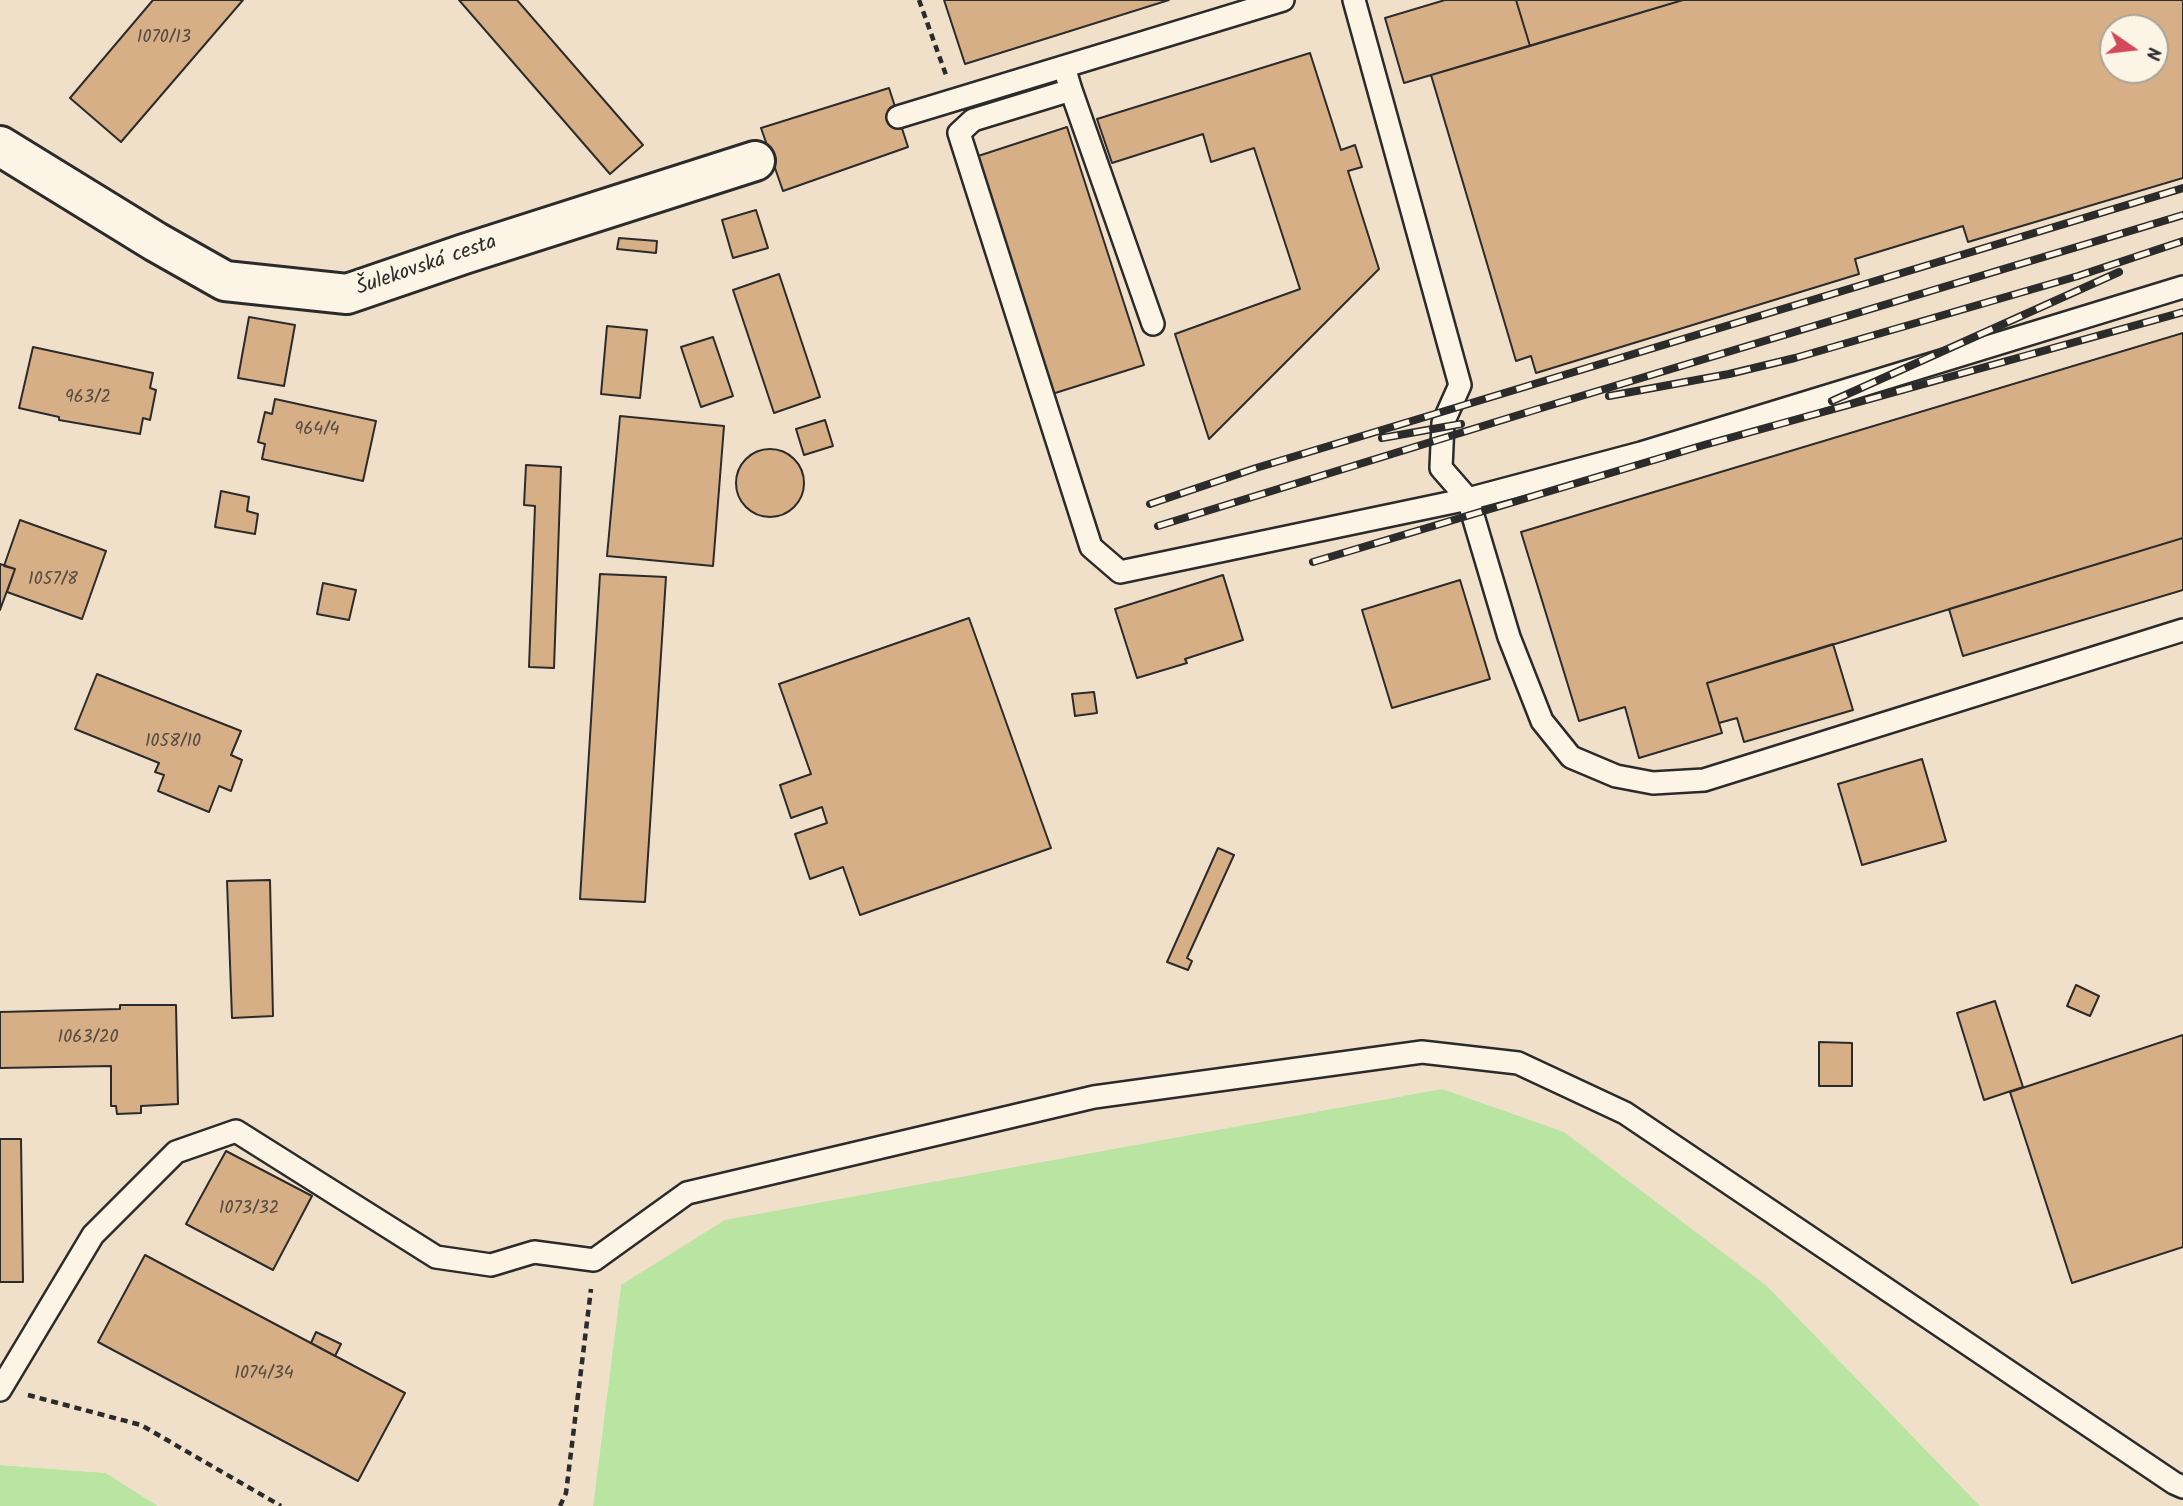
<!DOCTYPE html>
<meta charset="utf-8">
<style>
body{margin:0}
#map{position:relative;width:2183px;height:1506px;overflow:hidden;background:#fcf5e5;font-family:Kalam,sans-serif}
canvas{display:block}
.north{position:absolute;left:2099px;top:14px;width:70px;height:70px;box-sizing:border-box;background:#fcf5e5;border:2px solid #a8a49b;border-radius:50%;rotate:104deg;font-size:19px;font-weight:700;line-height:28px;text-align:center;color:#2b2b2b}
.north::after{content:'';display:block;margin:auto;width:24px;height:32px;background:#d1495b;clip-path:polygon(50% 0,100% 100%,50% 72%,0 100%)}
</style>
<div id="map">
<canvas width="2183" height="1506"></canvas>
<div class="north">N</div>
</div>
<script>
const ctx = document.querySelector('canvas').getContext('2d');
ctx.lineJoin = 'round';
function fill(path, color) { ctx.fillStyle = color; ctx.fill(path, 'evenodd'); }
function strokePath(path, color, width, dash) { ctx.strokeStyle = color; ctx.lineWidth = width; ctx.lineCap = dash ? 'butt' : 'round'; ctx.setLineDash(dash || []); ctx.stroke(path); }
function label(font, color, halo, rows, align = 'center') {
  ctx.font = font + ' Kalam,sans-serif'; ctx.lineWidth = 5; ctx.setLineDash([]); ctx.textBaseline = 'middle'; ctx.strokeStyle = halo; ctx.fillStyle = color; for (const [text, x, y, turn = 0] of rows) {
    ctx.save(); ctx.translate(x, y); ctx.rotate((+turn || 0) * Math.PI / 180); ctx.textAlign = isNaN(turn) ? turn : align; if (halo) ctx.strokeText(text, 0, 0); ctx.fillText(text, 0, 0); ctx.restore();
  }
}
fill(new Path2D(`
 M0,0H2183V1506H1980L1768,1287L621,1285L593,1506H158L106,1473L0,1465ZM2113,28H2155V70H2113Z`), '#f1e0c9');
fill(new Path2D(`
 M1442,1089L1564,1132L1768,1287L1980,1506H593L621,1285L725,1220Z
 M0,1465L106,1473L158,1506H0Z`), '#bae4a1');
const building = new Path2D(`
 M153,0H243L121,142L70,98Z
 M459,0H517L643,145L610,174Z
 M944,0H1169L965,64Z
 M1445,0H1516L1530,46L1404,83L1385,18Z
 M1516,0H1683L1530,46Z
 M1683,0H2183V178L1968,242L1963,226L1855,259L1859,274L1536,373L1531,356L1516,361L1431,75ZM2113,28H2155V70H2113Z
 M1310,53L1341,150L1355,145L1362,167L1348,171L1379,269L1209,439L1175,334L1300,289L1254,148L1211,162L1203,134L1112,163L1097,119Z
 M889,88L908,147L783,191L761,128Z
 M1067,127L1144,365L1052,394L975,157Z
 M756,210L768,248L733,258L722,220Z
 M619,238L657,241L656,253L617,249Z
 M779,274L820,397L774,413L733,290Z
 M249,317L295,325L284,386L238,378Z
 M607,326L647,330L640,398L601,394Z
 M2183,333V538L1707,683L1722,733L1639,758L1625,707L1579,721L1521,532Z
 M713,337L733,396L701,407L681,347Z
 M33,347L153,373L150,388L156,390L150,420L143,418L140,434L59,420V417L19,408Z
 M275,399L376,421L363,481L262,459L265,444L258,442L265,412L272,414Z
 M620,416L724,426L713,566L607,556Z
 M825,420L833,446L804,455L796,429Z
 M736 483a34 34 0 1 1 68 0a34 34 0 1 1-68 0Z
 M526,465L561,467L554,668L529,667L535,506L524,505Z
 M221,491L249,497L247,511L258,514L255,534L215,527Z
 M20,520L106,551L82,619L7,592L15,569L4,566Z
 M2183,538V590L1963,656L1949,609Z
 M0,564L15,569L0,610Z
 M600,574L666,577L645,902L580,899Z
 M1223,575L1243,640L1185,659L1187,663L1137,678L1115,609Z
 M1460,580L1490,679L1392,708L1362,610Z
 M323,583L356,590L349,620L317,614Z
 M969,618L1051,848L860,915L843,867L810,879L795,834L827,823L822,807L791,818L780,785L811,774L779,684Z
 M1833,644L1853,710L1744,742L1737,718L1719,723L1707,683Z
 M97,674L241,731L231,755L242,760L231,791L219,786L209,812L158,791L164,775L155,772L159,763L75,729Z
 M1094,692L1097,713L1075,716L1072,694Z
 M1922,759L1946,841L1862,865L1838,784Z
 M1218,848L1234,855L1187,958L1192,961L1188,970L1167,962Z
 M270,880L273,1016L232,1018L227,881Z
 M2076,985L2099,996L2090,1016L2067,1006Z
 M1995,1001L2023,1087L1984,1100L1957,1013Z
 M120,1005H176L178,1104L141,1106V1113L117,1114L116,1106H111V1066L0,1068V1012L120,1009Z
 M2183,1035V1247L2072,1283L2010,1092Z
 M1819,1042L1852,1043V1086H1819Z
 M0,1139H21L23,1282H0Z
 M226,1151L312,1196L273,1270L186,1224Z
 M145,1255L405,1393L358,1481L98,1342Z
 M316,1332L341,1344L335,1356L311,1343Z`);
fill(building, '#d6af87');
strokePath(building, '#2b2b2b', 2);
const service = new Path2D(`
 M1354,0L1460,385L1443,423L1441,468L1468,499L1641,453L2183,287
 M1064,67L1071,90L973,120L959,133L1091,547L1120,572L1468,499L1509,637L1542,721L1571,757L1616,776L1653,783L1704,780L2183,630
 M1071,90L1153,324
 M898,117L1283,0
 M0,1390L93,1235L176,1152L236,1131L436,1257L491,1265L534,1252L594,1260L687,1193L1094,1097L1422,1052L1518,1063L1625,1113L2174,1483L2183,1487`);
const minor = new Path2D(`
 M0,146L156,242L225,281L347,294L464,254L755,161`);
strokePath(service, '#2b2b2b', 26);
strokePath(minor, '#2b2b2b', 44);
strokePath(new Path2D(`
 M919,0L946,75
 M28,1395L141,1425L281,1506
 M560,1506L566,1493L591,1289`), '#2b2b2b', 4.5, [7, 5]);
strokePath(service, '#fcf5e5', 21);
strokePath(minor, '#fcf5e5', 38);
const rail = new Path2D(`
 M1609,396L1729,374L1795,358L2078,276L2183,241
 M1832,401L2119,272
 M1382,438L1461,424
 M1150,504L1256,468L2183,188
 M1158,526L1538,409L2183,215
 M1313,562L1704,445L2183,312`);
strokePath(rail, '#2b2b2b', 8);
strokePath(rail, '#fcf5e5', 5, [16]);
label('18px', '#564c42', null, [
 ["1070/13",164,39],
 ["963/2",88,399],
 ["964/4",317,431],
 ["1057/8",53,581],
 ["1058/10",173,743],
 ["1063/20",88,1039],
 ["1073/32",249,1210],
 ["1074/34",264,1375]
]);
label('21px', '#2b2b2b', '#fcf5e5', [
 ["Šulekovská cesta",427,267,-19]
]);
</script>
